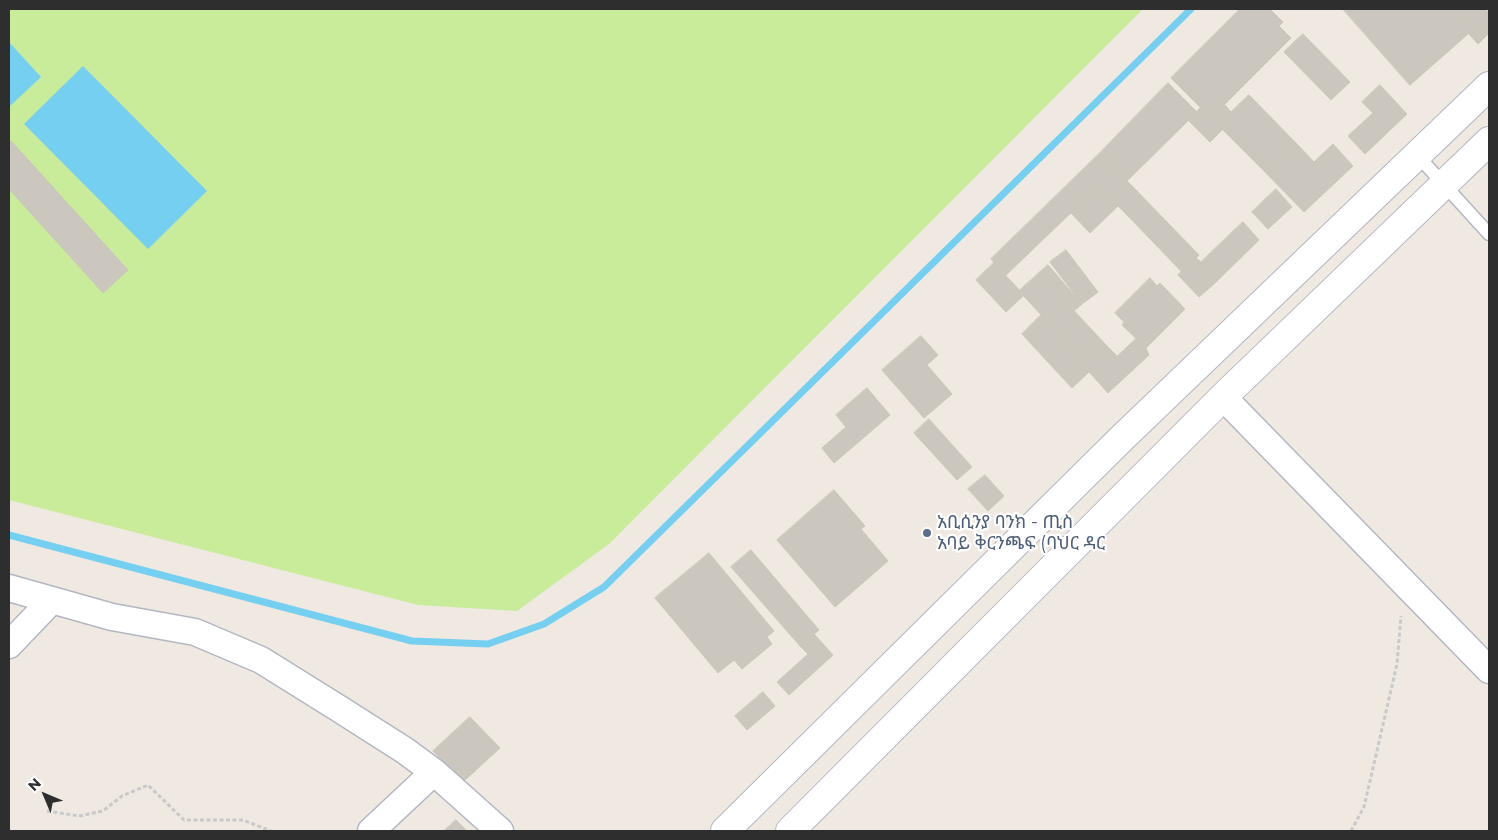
<!DOCTYPE html>
<meta charset="utf-8">
<style>
body{margin:0}
#map{position:relative;width:1498px;height:840px;overflow:hidden;background:#efe9e1;font-family:Montserrat,sans-serif}
canvas{display:block}
.frame{position:absolute;inset:0;border:10px solid #2e2e2e;pointer-events:none}
.north{position:absolute;left:20px;top:770px;width:50px;height:50px;-webkit-text-stroke:4px #fff;paint-order:stroke;rotate:315deg;font-size:14px;font-weight:700;line-height:20px;text-align:center;color:#2e2e2e}
.north::after{content:'';display:block;margin:auto;width:18px;height:22px;background:#2e2e2e;clip-path:polygon(50% 0,100% 100%,50% 72%,0 100%)}
</style>
<div id="map">
<canvas width="1498" height="840"></canvas>
<div class="frame"></div>
<div class="north">N</div>
</div>
<script>
const ctx = document.querySelector('canvas').getContext('2d');
ctx.lineJoin = 'round';
function fill(path, color) { ctx.fillStyle = color; ctx.fill(path, 'evenodd'); }
function strokePath(path, color, width, dash) { ctx.strokeStyle = color; ctx.lineWidth = width; ctx.lineCap = dash ? 'butt' : 'round'; ctx.setLineDash(dash || []); ctx.stroke(path); }
function label(font, color, halo, rows, align = 'center') {
  ctx.font = font + ' Montserrat,"Noto Sans Ethiopic",sans-serif'; ctx.lineWidth = 4.5; ctx.setLineDash([]); ctx.textBaseline = 'middle'; ctx.strokeStyle = halo; ctx.fillStyle = color; for (const [text, x, y, turn = 0] of rows) {
    ctx.save(); ctx.translate(x, y); ctx.rotate((+turn || 0) * Math.PI / 180); ctx.textAlign = isNaN(turn) ? turn : align; if (halo) ctx.strokeText(text, 0, 0); ctx.fillText(text, 0, 0); ctx.restore();
  }
}
fill(new Path2D(`
 M9,9H1143L609,544L517,611L418,605L9,500Z`), '#c9ec9a');
fill(new Path2D(`
 M9,42L41,77L9,107Z
 M83,66L207,191L148,249L24,124Z`), '#75cff0');
strokePath(new Path2D(`
 M9,535L412,641L488,644L544,624L604,587L1191,9`), '#75cff0', 7);
const building = new Path2D(`
 M1240,9H1262L1263,10L1270,9L1283,22L1279,26L1291,38L1211,118L1171,78Z
 M1343,9H1459L1476,27L1410,85Z
 M1459,9H1485L1489,13V33L1478,44L1469,34L1476,27Z
 M1303,34L1350,82L1331,100L1284,52Z
 M1168,83L1197,112L1127,181L1100,153Z
 M1380,85L1407,114L1365,154L1348,136L1373,113L1362,102Z
 M1249,95L1296,143L1266,173L1218,125Z
 M1225,105L1231,112L1218,125L1222,130L1210,142L1188,120L1201,107L1211,118Z
 M11,141L128,270L103,293L9,189V143Z
 M1296,143L1314,162L1333,144L1353,166L1304,212L1266,173Z
 M1100,153L1199,255L1182,272L1099,186L1005,276L991,259Z
 M1099,186L1118,206L1090,233L1071,213Z
 M1276,189L1292,207L1268,229L1252,212Z
 M1243,222L1259,240L1214,284L1197,266Z
 M1066,250L1098,292L1082,304L1050,262Z
 M1196,258L1201,262L1197,266L1214,284L1199,297L1178,275Z
 M994,263L1024,295L1006,312L976,280Z
 M1048,265L1082,304L1074,311L1039,273Z
 M1039,273L1105,344L1085,362L1019,291Z
 M1150,278L1157,286L1160,283L1185,309L1146,348L1122,325L1124,322L1115,313Z
 M1041,315L1085,362L1083,365L1089,372L1072,388L1022,334Z
 M921,336L938,355L927,365L952,394L924,418L882,370Z
 M1136,339L1146,348L1149,355L1108,393L1083,365L1105,344L1117,356Z
 M867,388L890,415L834,463L822,448L846,427L836,415Z
 M929,419L972,467L957,480L914,433Z
 M985,475L1004,496L988,511L968,489Z
 M834,490L865,526L861,529L888,561L835,607L777,540Z
 M751,550L819,630L800,646L731,567Z
 M709,553L774,631L767,637L772,644L742,669L734,660L718,673L655,598Z
 M814,634L833,655L789,695L777,682L808,654L800,646Z
 M763,692L775,706L747,730L735,716Z
 M470,717L500,748L463,782L433,751Z
 M456,820L467,831H444Z`);
fill(building, '#cbc7bf');
strokePath(building, '#cbc5ba', 1);
const service = new Path2D(`
 M1417,155L1489,234`);
const minor = new Path2D(`
 M1223,397L1489,670
 M9,588L112,617L195,632L261,660L338,708L404,750L434,772L500,831
 M9,645L51,601
 M371,831L434,772`);
const secondary = new Path2D(`
 M725,831L1121,439L1489,86
 M790,831L1223,397L1489,141`);
strokePath(service, '#b4b7c1', 15);
strokePath(minor, '#b4b7c1', 29);
strokePath(secondary, '#b4b7c1', 30);
strokePath(new Path2D(`
 M47,811L79,816L103,811L122,796L148,785L184,820H243L271,831
 M1351,831L1364,807L1397,664L1401,616`), '#c9c9c9', 3, [4, 2.5]);
strokePath(service, '#fff', 12);
strokePath(minor, '#fff', 26);
strokePath(secondary, '#fff', 28);
for (const [x, y, r, color] of [
 [927,533,5,"#5c6f8a"]
]) { const dot = new Path2D(); dot.arc(x, y, r, 0, 2 * Math.PI); ctx.fillStyle = color; ctx.fill(dot); strokePath(dot, '#fff', 2); }
label('18px', '#4e5e75', '#fff', [
 ["አቢሲንያ ባንክ - ጢስ",937,523],
 ["አባይ ቅርንጫፍ (ባህር ዳር",937,544]
], 'left');
</script>
